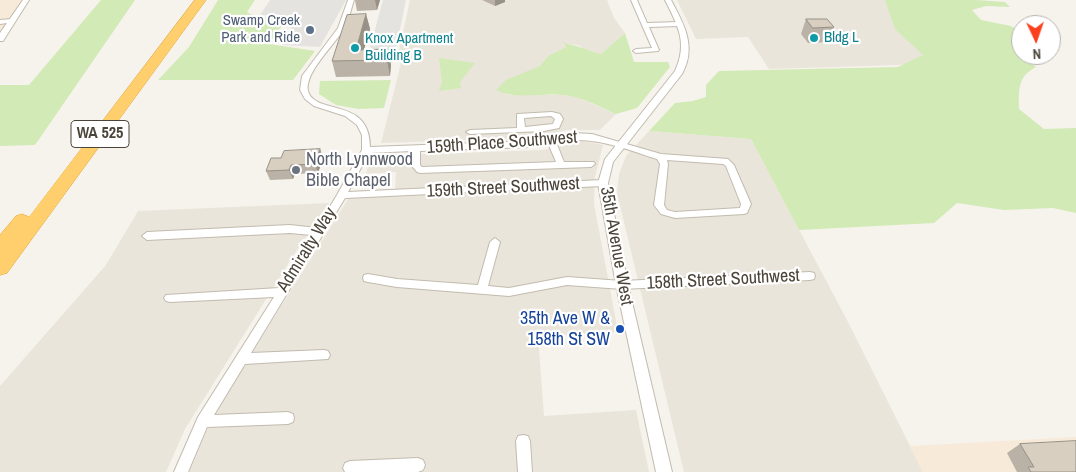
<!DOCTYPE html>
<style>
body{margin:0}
#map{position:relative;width:1076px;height:472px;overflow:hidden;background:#f6f3ec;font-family:"Archivo Narrow",sans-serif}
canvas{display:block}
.north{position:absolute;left:1011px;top:15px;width:50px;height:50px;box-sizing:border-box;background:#fff;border:1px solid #b7b4b0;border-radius:50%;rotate:177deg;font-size:14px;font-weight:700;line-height:20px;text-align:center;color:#4b4439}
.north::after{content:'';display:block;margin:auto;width:18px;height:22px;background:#fc3f1d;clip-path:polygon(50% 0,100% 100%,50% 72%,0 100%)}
</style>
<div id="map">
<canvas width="1076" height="472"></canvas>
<div class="north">N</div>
</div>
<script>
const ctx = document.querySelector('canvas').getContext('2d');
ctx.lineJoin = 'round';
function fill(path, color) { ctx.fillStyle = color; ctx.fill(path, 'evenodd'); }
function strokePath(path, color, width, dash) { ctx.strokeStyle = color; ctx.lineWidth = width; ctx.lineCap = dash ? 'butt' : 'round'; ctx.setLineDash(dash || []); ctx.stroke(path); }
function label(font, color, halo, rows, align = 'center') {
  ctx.font = font + ' "Archivo Narrow",sans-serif'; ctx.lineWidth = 4.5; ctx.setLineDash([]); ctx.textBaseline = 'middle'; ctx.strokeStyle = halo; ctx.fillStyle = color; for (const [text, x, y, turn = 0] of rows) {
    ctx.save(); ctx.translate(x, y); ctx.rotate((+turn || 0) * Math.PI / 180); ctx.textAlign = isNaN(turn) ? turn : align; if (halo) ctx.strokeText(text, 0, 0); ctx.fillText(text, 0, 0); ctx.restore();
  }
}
fill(new Path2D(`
 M410,0H607L614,18L625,33L601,54L584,49L578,45L563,44L566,47L548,56L540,66L497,89L509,95H562L577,97L616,114L600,130H568L527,138L381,143L402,59L399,51Z
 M677,0H885L931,64L769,69L748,37L696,39Z
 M649,131L751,139L848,322L923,472H684L617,193L619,174L626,156Z
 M583,141L603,145L595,177L594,204L618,332L538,336L544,416L636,410L649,472H189L215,412L353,191L395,189L396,172L366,174L371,156L543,150Z
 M329,203L293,256L185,429L166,472H0V386L106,265L138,211Z`), '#eae5da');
fill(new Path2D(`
 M0,0H26L0,38Z
 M1076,437V472H923L910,446Z`), '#f7ead8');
fill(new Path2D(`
 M101,0H135L35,145L0,146V85H29Z
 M218,0H255L247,12L256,17L287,18L269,44L315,51L293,80H158L189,47Z
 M885,0H976L1005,2L1010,7L986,6L972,10L981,20L1011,26L1021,32L1016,34L1014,48L1036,67C1017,77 1019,90 1019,109L1044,129L1076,128V213L1053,208L1004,210L957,203L934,223L799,230L751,139L649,131L675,103L693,101L706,97V85L719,71L898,67L923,55L895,29Z
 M625,33L634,62H668L670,67L637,108L616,114C598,106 581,96 561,95C539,93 517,100 496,90L506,80L540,66L548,56L566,47L563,43C576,45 587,50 601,54Z
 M439,58L475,63L460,82L461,88L439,91L442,82Z
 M391,80L384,108L359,109L336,105L319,94L320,81Z`), '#d2eab5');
fill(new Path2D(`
 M270,0H346L320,47L282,45L296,16L260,15Z
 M383,0H406L393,63H366Z`), '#e5e3e0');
const minor = new Path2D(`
 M348,0H354C351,9 349,20 344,29C335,44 304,73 308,91C315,116 370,96 370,147L530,141L573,133L592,134L661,154L728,159L734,165L751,204L747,213L744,214L675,218L661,214L654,205L660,164L657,159C622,148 593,135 556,142L564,162H594L595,164L591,167L420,173L417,172L412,166V151L369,153L348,192L603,180L608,183L603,186L345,198L251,353L324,350L328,351L330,355L328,359L245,364L214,415L288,412L293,414L294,418L293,422L288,424L207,427L188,472H174L198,417L274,297L170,302L166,301L164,298L166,295L279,288L312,235L290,233L147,240L142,236L147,232L290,225L317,228L337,195L362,150V135L357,125L345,116L314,106L305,99L300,90L302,76L338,28ZM548,143L556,162L422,167L420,165V151L530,147ZM667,160L723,164L726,166L741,204L740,208L675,212L667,210L664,205L668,164Z
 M631,0H637L647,23L679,22L682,24L679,26L649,27L659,50L658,51L636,53L633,51L636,49L652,48Z
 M12,19L14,20V22L0,24V20Z
 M552,112L560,114L563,119L559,128L544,131L470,134L466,132L470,130L517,128V114ZM551,116L555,119L553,124L525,127L524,118Z
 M495,238L500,242L488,286L509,288L567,277L622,281L810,272L814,273L815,276L814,279L810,280L622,289L567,285L509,296L397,287L368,282L364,281L363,278L364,275L368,274L397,279L478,285L490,242Z
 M523,435L528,436L530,441L532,472H518L516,441L518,436Z
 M418,458L423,460L425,465L423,470L418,472H345L343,468L345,463L350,461Z`);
const tertiary = new Path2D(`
 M23,0H29L3,41H0V33Z
 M665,0H671C684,24 697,47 682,74L613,162L608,183L628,285L672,472H656L616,285L598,183L605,159L675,71C688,43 678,26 665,0Z`);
const motorway = new Path2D(`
 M195,0H206L7,273L0,275V235L16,216L22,214L29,217Z`);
strokePath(minor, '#c2bbae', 2);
strokePath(tertiary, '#c2bbae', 2);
strokePath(motorway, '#e0a43c', 1);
fill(minor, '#fff');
fill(tertiary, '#fff');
fill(motorway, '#ffcf6e');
fill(new Path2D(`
 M355,0H380L377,10L357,11Z
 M482,0H505V2L495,6Z
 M366,14L370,29L364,50L388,49L391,65L390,76L336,77L332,61Z
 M806,19L834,27L828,42L808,43L801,34Z
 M320,149L323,158L318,173L295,174L293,179L270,180L266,171L281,158Z
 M1020,444L1076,472H1017L1007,453Z`), '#bab2a6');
fill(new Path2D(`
 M375,0H380L377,10Z
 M495,0H505V2L495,6Z
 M366,14L370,29L361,60L356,50Z
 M388,49L391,65L390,76L387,60Z
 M320,149L323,158L318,173L315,164Z
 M291,165L295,174L293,179L289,170Z`), '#979187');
const building = new Path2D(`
 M366,14L356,50L388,49L387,60L332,61L347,15Z
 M806,19H827L834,27L813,28Z
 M320,149L315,164L291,165L289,170L266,171L271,158H281L284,151Z
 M1076,441V472H1031L1028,467H1034L1020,444Z`);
fill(building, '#d8cfc1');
strokePath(building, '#979187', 1);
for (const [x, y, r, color] of [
 [310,30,5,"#5c6f8a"],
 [814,38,5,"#0f9aa8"],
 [355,48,5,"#0f9aa8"],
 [296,170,5,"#6b7280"],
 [620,329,5,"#1a4fb4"]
]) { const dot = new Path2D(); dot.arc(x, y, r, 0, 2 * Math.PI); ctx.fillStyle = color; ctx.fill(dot); strokePath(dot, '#fff', 2); }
label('15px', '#4e5e75', '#fff', [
 ["Swamp Creek",300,21],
 ["Park and Ride",300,38]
], 'right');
label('15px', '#0d838f', '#fff', [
 ["Bldg L",824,38],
 ["Knox Apartment",365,39],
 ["Building B",365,56]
], 'left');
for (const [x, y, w] of [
 [100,134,58]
]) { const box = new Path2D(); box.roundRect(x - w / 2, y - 13.5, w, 27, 4); ctx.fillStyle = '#fff'; ctx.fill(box); strokePath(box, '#4b4439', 1); }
label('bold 16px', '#4b4439', null, [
 ["WA 525",100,134]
]);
label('18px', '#4b4439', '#fff', [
 ["159th Place Southwest",502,143,-4],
 ["159th Street Southwest",503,188,-3],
 ["35th Avenue West",616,246,80],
 ["Admiralty Way",307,250,-58],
 ["158th Street Southwest",723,280,-3]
]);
label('18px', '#5b616d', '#fff', [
 ["North Lynnwood",306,160],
 ["Bible Chapel",306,181]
], 'left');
label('18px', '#164399', '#fff', [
 ["35th Ave W &",610,319],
 ["158th St SW",610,340]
], 'right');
</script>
